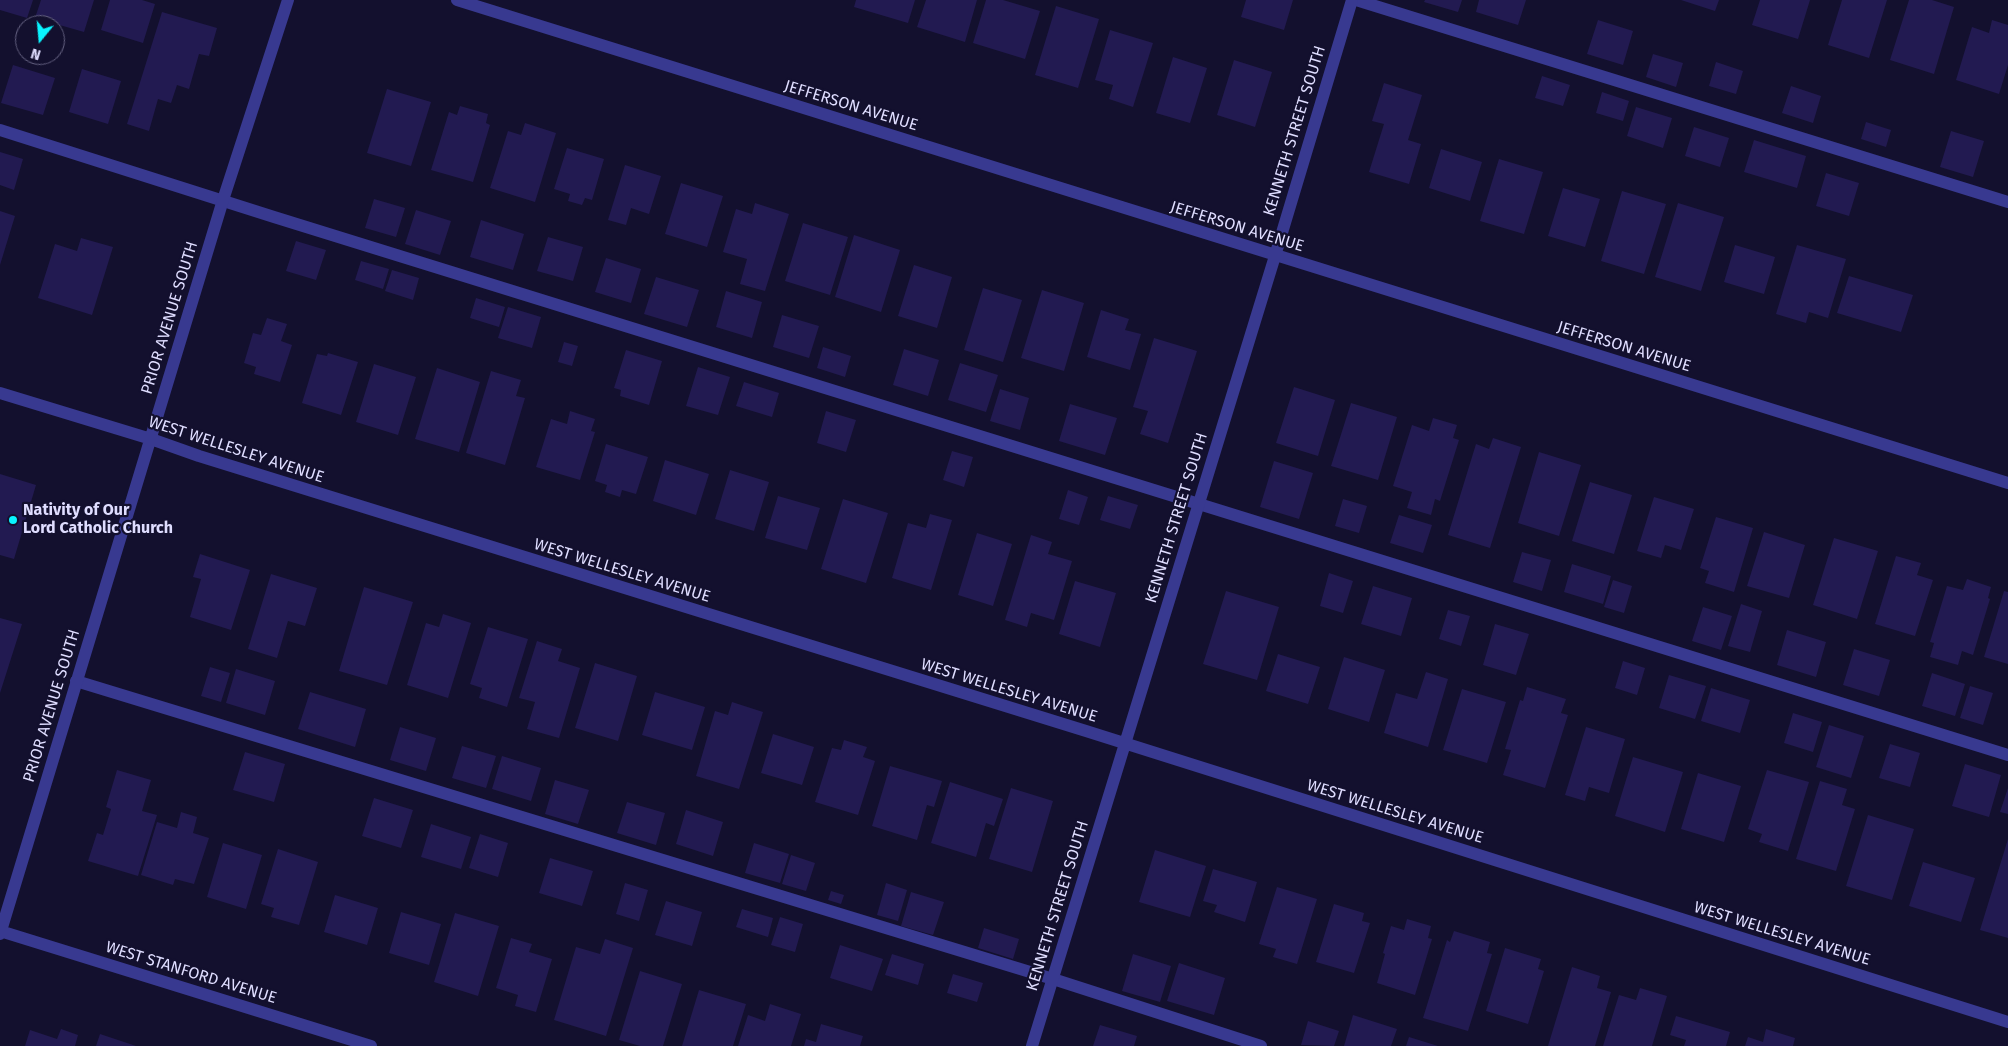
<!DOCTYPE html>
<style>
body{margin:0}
#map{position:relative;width:2008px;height:1046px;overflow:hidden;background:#13102e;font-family:"Fira Sans",sans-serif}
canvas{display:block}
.north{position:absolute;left:15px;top:15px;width:50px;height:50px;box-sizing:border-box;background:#13102e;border:1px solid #656282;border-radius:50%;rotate:197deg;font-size:14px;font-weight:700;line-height:20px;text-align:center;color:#dfddff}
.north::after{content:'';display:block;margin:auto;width:18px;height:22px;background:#09f4ff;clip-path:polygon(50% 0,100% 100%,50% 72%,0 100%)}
</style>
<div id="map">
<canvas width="2008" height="1046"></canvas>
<div class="north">N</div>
</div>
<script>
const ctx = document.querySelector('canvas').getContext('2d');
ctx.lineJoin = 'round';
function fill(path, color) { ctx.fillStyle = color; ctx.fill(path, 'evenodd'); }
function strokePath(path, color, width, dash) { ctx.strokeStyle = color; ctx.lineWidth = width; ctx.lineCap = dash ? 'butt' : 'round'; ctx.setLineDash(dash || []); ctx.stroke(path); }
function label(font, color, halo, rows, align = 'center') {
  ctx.font = font + ' "Fira Sans",sans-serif'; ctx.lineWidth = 4.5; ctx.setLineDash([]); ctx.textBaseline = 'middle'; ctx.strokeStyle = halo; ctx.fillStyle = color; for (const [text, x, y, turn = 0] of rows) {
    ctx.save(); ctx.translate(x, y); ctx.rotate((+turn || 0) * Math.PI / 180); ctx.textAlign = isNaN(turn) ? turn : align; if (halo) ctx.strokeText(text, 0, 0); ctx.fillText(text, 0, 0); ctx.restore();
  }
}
fill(new Path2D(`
 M0,0H33L27,18L0,10Z
 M41,0H94L84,32L35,18Z
 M110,0H142L155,4L143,43L101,30Z
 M856,0H915L908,23L854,7Z
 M926,0H977L965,42L917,27Z
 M986,0H1003L1040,11L1025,59L973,43Z
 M1246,0H1293L1284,30L1241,17Z
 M1425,0H1462L1458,12L1424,2Z
 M1479,0H1526L1518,25L1476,12Z
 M1681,0H1719L1715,11Z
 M1760,0H1810L1798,39L1752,25Z
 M1842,0H1887L1869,58L1828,45Z
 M1909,0H1932L1954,7L1934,74L1890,60Z
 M1056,6L1099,19L1078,88L1035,75Z
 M162,12L217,28L209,56L199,54L189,89L177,85L171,103L158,99L149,131L127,124Z
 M1598,20L1633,31L1623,65L1587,54Z
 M1992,20L2008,25V65L1999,94L1956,80L1972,27L1989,33Z
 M1110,30L1153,43L1133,107L1109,99L1113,85L1095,80Z
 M1653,54L1683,63L1676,87L1646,77Z
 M1173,57L1207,68L1190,123L1156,113Z
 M1234,60L1272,72L1255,127L1217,115Z
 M1716,62L1743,71L1736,94L1709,86Z
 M13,65L55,78L43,115L1,103Z
 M82,69L121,81L108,124L69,112Z
 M1542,76L1570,85L1563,106L1535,98Z
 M1384,83L1422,95L1408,140L1421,144L1409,184L1369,172L1384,124L1372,121Z
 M1791,86L1821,96L1813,123L1782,113Z
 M387,89L431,102L411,166L367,153Z
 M1602,92L1629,101L1623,121L1596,113Z
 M460,106L488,114L486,123L490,125L473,182L431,170L449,112L457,115Z
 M1636,107L1672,118L1663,148L1627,136Z
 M1866,122L1891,130L1886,147L1861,139Z
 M525,123L556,133L535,202L490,188L508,131L521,135Z
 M1694,127L1729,138L1720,167L1685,156Z
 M1951,131L1984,141L1973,177L1940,167Z
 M1754,140L1806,156L1797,188L1744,172Z
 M567,148L604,159L592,200L585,198L582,205L568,201L570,194L554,189Z
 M1441,149L1482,162L1470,201L1429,188Z
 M0,152L23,159L14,190L0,185Z
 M1499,159L1543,172L1524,234L1480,221Z
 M625,165L661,176L649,214L631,208L626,225L608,220Z
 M1826,173L1859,183L1849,216L1816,206Z
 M681,183L723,196L707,247L665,234Z
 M1563,188L1600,199L1585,247L1548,236Z
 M1622,191L1666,204L1644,274L1601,261Z
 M374,199L405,208L396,237L365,228Z
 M755,203L789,214L765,291L740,284L747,259L723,252L736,209L752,214Z
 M1678,203L1724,217L1701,291L1655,277Z
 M416,210L451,221L440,255L405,244Z
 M0,211L15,216L0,265Z
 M481,220L524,234L513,270L470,257Z
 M803,223L848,237L830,295L785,281Z
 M854,235L900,250L881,312L835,297Z
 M548,237L583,247L573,281L537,271Z
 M81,238L113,247L92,315L38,298L55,244L77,251Z
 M296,241L326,250L316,280L286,271Z
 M1735,245L1775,257L1764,294L1724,282Z
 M1797,245L1846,259L1828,318L1809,312L1806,323L1776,314Z
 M606,258L641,269L631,303L595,292Z
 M361,261L389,269L383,289L355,280Z
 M914,265L952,277L937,328L898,316Z
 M392,270L419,278L413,300L385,291Z
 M1849,276L1913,295L1901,332L1837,313Z
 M656,277L699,290L687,327L644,314Z
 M983,288L1022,300L1003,362L964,350Z
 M1042,290L1084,303L1064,371L1021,358Z
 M726,291L762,302L752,338L716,327Z
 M476,298L505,307L499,327L470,318Z
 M508,307L541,317L532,348L498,338Z
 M1101,310L1129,319L1125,330L1141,334L1130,370L1087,357Z
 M782,315L819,326L809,358L773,347Z
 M267,318L287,324L281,341L292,345L280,382L254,374L256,367L244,363L253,333L261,335Z
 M1154,338L1197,351L1168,443L1140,434L1148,411L1133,407Z
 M564,342L578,346L572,366L558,362Z
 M823,347L851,356L845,377L817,368Z
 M904,349L939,360L928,396L893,385Z
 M626,350L662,361L649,405L620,396L621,390L614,388Z
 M328,353L358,362L341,415L302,403L317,354L327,356Z
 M960,363L998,375L986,412L948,400Z
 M374,364L416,377L398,435L356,422Z
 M698,367L730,377L718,415L686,406Z
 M437,368L480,382L459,452L415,439Z
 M491,371L521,380L516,396L525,398L505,465L466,453Z
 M744,382L779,393L772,417L736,406Z
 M1294,387L1335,400L1318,456L1276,443Z
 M1000,389L1029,398L1020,430L990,421Z
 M1351,403L1397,417L1378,480L1331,466Z
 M1070,404L1117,418L1105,455L1059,441Z
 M570,411L595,419L591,431L595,432L580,480L536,467L551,419L567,424Z
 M826,411L856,420L846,452L817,443Z
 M1433,418L1457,425L1453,438L1459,440L1440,501L1435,499L1431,515L1407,508L1412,492L1393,486L1412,425L1429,431Z
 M1493,438L1521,447L1490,548L1448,535L1476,444L1489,449Z
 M606,444L648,457L636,494L622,490L620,497L605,492L607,485L595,481Z
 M952,451L973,457L964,487L943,480Z
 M1539,452L1581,465L1559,536L1518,523Z
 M665,460L709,474L696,515L653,501Z
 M1274,461L1313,473L1299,519L1260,507Z
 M730,470L769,482L754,531L715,519Z
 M0,474L36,485L14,559L0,555Z
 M1590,482L1632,495L1614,554L1572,541Z
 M1068,490L1088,497L1079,525L1059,519Z
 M778,496L820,508L807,550L765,538Z
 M1108,496L1138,505L1130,529L1100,520Z
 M1654,497L1694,509L1681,550L1665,545L1661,558L1637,551Z
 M843,499L888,513L866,583L821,569Z
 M1343,499L1367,506L1359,533L1335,526Z
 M930,514L952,520L931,590L892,578L908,523L926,528Z
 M1399,515L1432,525L1423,553L1390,543Z
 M1716,517L1753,528L1734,592L1705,583L1709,571L1700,568Z
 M1764,532L1805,545L1789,598L1747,586Z
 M977,533L1012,544L993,606L958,595Z
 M1031,535L1052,542L1048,554L1072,561L1054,620L1031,613L1027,627L1005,620Z
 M1834,538L1878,551L1857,619L1813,605Z
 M1522,552L1551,560L1542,591L1513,582Z
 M200,554L250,570L231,630L190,617L201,579L193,577Z
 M1896,556L1921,563L1917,575L1933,580L1915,636L1875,624Z
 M1572,564L1611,576L1603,604L1564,592Z
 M1329,573L1353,581L1343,613L1320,606Z
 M271,574L317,588L305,626L288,621L277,658L248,649Z
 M1967,579L1991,587L1988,598L1990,599L1973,655L1962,651L1958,665L1930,657L1934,643L1930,642L1947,586L1963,590Z
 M1613,580L1632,586L1624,613L1604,607Z
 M1075,581L1116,593L1100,647L1059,634Z
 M1373,586L1412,598L1401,636L1361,624Z
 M364,587L413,602L387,685L339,671Z
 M1226,591L1279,607L1257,680L1203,664Z
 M2004,591L2008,592V664L1984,657Z
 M1741,604L1762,611L1750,652L1728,646Z
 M1703,607L1732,616L1721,650L1692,641Z
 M1448,610L1470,616L1461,646L1439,639Z
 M443,614L471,623L448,698L407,685L426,623L439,627Z
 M0,618L22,624L0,693Z
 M1495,624L1529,634L1516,675L1483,665Z
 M488,627L528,639L507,707L479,698L482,688L470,684Z
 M1787,630L1826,642L1816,677L1777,665Z
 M537,641L562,649L558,661L580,668L559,738L527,729L535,702L519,698Z
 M1854,649L1890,660L1879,696L1843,685Z
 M1278,654L1320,667L1308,704L1266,691Z
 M1344,657L1385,670L1369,722L1328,709Z
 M1623,661L1645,668L1637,695L1615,688Z
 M595,663L637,676L618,741L575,728Z
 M210,667L230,673L221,702L201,696Z
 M236,669L275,681L265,715L226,703Z
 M1426,672L1448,679L1428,747L1384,733L1396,693L1417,699Z
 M1932,673L1965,684L1955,716L1922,706Z
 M1669,675L1706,686L1695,719L1659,708Z
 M1970,686L1993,693L1983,725L1960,718Z
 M1527,687L1566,699L1561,713L1568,715L1545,788L1503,775L1511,750L1505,749L1520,700L1523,701Z
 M1711,688L1750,700L1740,733L1701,721Z
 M1462,689L1506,702L1487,763L1443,750Z
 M310,692L366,709L355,747L298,729Z
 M655,692L705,707L692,750L642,735Z
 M732,702L763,712L739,789L696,776L715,711L728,715Z
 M1793,713L1822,722L1813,752L1784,743Z
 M1829,725L1864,736L1851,778L1816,767Z
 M400,727L436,738L426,771L390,760Z
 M1586,727L1625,739L1609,793L1589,787L1585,801L1565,795Z
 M773,734L814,747L802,785L761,773Z
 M844,740L867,747L863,757L875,761L858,815L815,802L832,748L841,750Z
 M1890,744L1920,753L1910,787L1879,778Z
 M462,746L496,756L486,788L452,778Z
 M245,752L285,764L274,802L233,790Z
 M502,756L541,768L531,801L492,789Z
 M1633,757L1683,772L1665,832L1615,816Z
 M1965,764L2001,775L1989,817L1952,806Z
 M890,766L942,781L934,807L927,805L917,840L872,826Z
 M117,770L151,780L142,811L157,815L138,876L88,861L97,833L103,835L111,809L106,807Z
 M1767,770L1809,782L1788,851L1759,842L1762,834L1748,829Z
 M1698,773L1741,786L1724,842L1681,829Z
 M555,780L589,790L578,824L545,814Z
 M1820,781L1847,789L1842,805L1855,809L1836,871L1796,859Z
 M950,782L1003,799L994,826L986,823L976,857L931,843Z
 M1011,788L1053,801L1032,872L989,859Z
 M2008,788V814L2000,812Z
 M374,798L413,810L401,848L362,836Z
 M627,802L665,813L656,845L617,833Z
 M686,810L723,822L713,856L676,844Z
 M181,812L197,817L193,833L209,838L194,884L175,879L173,885L141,875L157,822L177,828Z
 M1868,815L1914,829L1892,900L1846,886Z
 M431,824L471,837L461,869L421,857Z
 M480,834L508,843L498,877L469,868Z
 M2008,839V938L1980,930Z
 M223,843L262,855L246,909L207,897Z
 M754,843L789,854L780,883L745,873Z
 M278,849L318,862L299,925L271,917L274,908L261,904Z
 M1155,850L1206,866L1190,917L1139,902Z
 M791,855L815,863L806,891L782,884Z
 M550,858L593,871L582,906L539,893Z
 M1923,862L1975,878L1961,922L1909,906Z
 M1213,869L1257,882L1245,922L1214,912L1217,905L1203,901Z
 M625,883L648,890L639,921L616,914Z
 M886,883L907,890L898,921L877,915Z
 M1277,887L1317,899L1297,964L1273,957L1276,949L1259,944Z
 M831,891L844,895L841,904L828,900Z
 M911,892L944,902L933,935L901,926Z
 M335,895L378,908L367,945L324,932Z
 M666,901L702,912L692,946L655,935Z
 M1334,904L1364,913L1362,921L1370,923L1354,973L1316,962Z
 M742,909L773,918L768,937L736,927Z
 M401,912L441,924L429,965L389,953Z
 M455,913L499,926L478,996L434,982Z
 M780,917L803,924L795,952L771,945Z
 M1407,919L1431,926L1428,938L1432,939L1415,995L1377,983L1385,954L1383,953L1391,926L1404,930Z
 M984,928L1019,939L1013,959L978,948Z
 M1454,931L1490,942L1487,953L1492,954L1468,1031L1423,1018L1447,940L1450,942Z
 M511,938L532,944L529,952L552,959L536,1012L515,1006L518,995L496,988Z
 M605,939L633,948L606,1036L554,1020L576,947L600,954Z
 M840,945L883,959L872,991L830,978Z
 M1505,948L1541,959L1538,969L1544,971L1528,1024L1486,1011Z
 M892,954L924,964L918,985L885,975Z
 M1133,954L1171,966L1160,1002L1122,991Z
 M1179,963L1225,978L1214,1015L1167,1001Z
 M1572,967L1600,976L1597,988L1611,992L1595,1046H1548Z
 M640,971L682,984L663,1046H640L619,1040Z
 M953,974L983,983L977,1002L947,993Z
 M1640,988L1667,996L1652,1046H1603L1619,995L1636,1000Z
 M699,990L746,1004L733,1046H682Z
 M770,1004L801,1014L791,1046H738L748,1015L765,1021Z
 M1353,1015L1397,1029L1391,1046H1344Z
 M1676,1016L1730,1032L1726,1046H1684L1686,1040L1670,1035Z
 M1308,1021L1339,1031L1334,1046L1301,1045Z
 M821,1024L863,1036L860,1046H804L806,1039L816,1042Z
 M1100,1025L1137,1036L1134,1046H1093Z
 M61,1029L78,1035L75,1046H25L30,1030L57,1039Z
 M1766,1029L1795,1038L1793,1046H1745L1748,1037L1763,1042Z
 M100,1034L136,1046H96Z
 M1409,1037L1438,1046H1406Z`), '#221a51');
strokePath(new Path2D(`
 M1356,0L2008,202
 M0,130L274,217L2008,755
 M76,681L1053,979L1261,1046`), '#383990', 12);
strokePath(new Path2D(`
 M457,0L2008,483
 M0,393L151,439L199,456L1086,731L2008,1022
 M0,931L371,1046
 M0,934L223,200L288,0
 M1032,1046L1275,256L1352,0`), '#383990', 12);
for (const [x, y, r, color] of [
 [13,520,5,"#09f4ff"]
]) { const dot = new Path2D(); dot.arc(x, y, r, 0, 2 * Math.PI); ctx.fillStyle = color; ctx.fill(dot); strokePath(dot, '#13102e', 2); }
label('16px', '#dfddff', '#13102e', [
 ["JEFFERSON AVENUE",851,106,17],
 ["KENNETH STREET SOUTH",1295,131,-73],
 ["JEFFERSON AVENUE",1237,227,17],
 ["PRIOR AVENUE SOUTH",170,318,-73],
 ["JEFFERSON AVENUE",1624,347,17],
 ["WEST WELLESLEY AVENUE",236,450,18],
 ["KENNETH STREET SOUTH",1177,518,-73],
 ["WEST WELLESLEY AVENUE",622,571,17],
 ["WEST WELLESLEY AVENUE",1009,691,17],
 ["PRIOR AVENUE SOUTH",52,706,-73],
 ["WEST WELLESLEY AVENUE",1395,812,17],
 ["KENNETH STREET SOUTH",1058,906,-73],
 ["WEST WELLESLEY AVENUE",1782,934,17],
 ["WEST STANFORD AVENUE",191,973,17]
]);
label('bold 16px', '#dfddff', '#13102e', [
 ["Nativity of Our",23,511],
 ["Lord Catholic Church",23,529]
], 'left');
</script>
